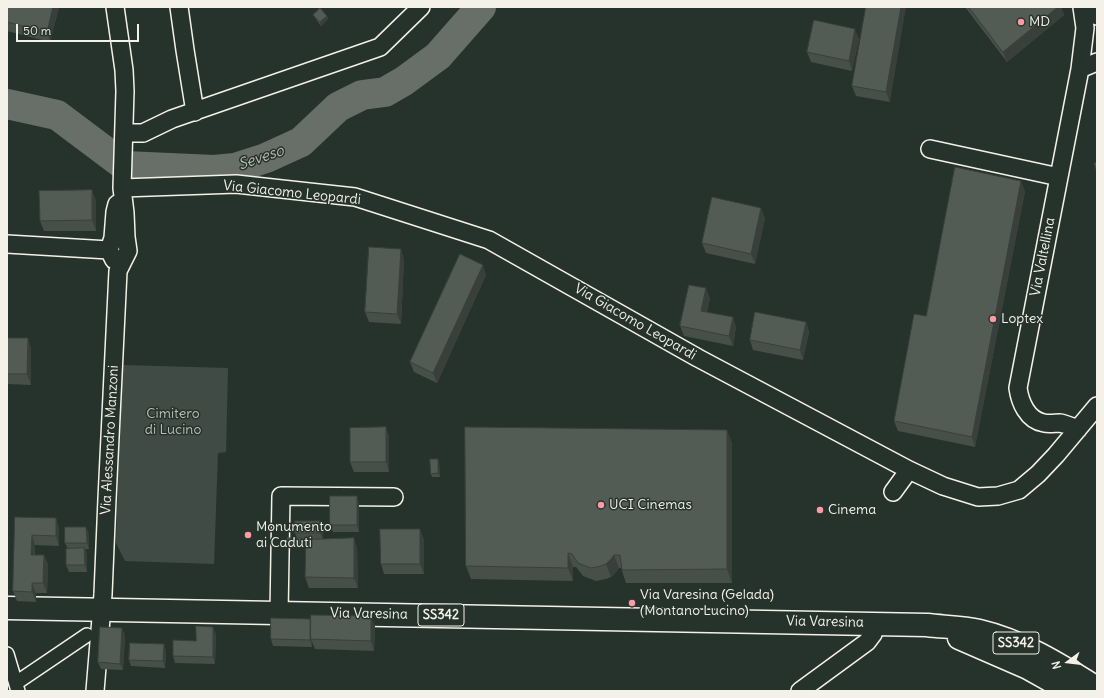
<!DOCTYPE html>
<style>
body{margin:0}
#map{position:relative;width:1104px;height:698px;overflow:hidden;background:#26332d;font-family:Delius,sans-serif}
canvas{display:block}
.frame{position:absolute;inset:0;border:8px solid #f4f1e8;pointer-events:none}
.north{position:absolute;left:1048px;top:642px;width:40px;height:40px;-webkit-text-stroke:3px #26332d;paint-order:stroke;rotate:255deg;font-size:11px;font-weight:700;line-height:16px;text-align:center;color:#f4f1e8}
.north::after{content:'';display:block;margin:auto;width:14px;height:18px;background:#f4f1e8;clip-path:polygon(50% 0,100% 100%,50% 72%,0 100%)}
.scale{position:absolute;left:16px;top:24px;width:123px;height:18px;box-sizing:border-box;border:2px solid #f4f1e8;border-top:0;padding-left:5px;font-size:12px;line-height:14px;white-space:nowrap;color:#f4f1e8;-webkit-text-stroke:3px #26332d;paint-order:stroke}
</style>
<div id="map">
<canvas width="1104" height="698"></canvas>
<div class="frame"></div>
<div class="north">N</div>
<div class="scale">50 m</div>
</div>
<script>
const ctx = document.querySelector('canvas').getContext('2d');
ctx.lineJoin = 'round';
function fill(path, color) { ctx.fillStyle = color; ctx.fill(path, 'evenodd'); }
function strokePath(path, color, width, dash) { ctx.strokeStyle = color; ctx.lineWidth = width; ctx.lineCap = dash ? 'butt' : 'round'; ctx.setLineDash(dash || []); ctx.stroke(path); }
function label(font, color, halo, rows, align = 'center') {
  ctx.font = font + ' Delius,sans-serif'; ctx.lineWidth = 3; ctx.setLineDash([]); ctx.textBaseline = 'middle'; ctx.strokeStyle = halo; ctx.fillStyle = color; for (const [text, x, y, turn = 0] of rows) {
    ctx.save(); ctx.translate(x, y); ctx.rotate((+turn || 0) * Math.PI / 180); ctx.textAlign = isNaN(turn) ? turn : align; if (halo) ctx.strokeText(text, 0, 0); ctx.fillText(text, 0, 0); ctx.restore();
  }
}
fill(new Path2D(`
 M122,365L228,368L226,452L218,453L214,564L125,561L116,543Z`), '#414b45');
strokePath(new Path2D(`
 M7,104L57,115L125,166L214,170L235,168L266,158L301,142L338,107L362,95L385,92L404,81L438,56L481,7`), '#676f68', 30);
const pedestrian = new Path2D(`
 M7,654L18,691
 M16,683L87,635`);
const minor = new Path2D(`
 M179,7L185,50L195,112
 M1082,7L1085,28L1080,69L1097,62
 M124,133H143L172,119L380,47L421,7
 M930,149L1059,177
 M122,188L236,184L355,197L489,240L698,358L909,470L943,486L978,497L998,496L1019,490L1038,474L1056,455L1097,406
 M7,244L109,250
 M114,260L109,250L113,238L115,212L117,204
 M1078,429C1072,427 1066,424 1060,423C1055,423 1049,424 1044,423C1027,420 1020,402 1018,388L1080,69
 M893,492L909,470
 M279,613L281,496L394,497
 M95,691L103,594L107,499L118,271L128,251L126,237L125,213L122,188L125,91L124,70L115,7
 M800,691L867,642L873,634L875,623`);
const tertiary = new Path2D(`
 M1092,7L1097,14`);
const primary = new Path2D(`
 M7,608L927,625C943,627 963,627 979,631C1022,641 1060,665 1097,688
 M959,638L1028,668L1069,691`);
strokePath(pedestrian, '#f4f1e8', 16);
strokePath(minor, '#f4f1e8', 20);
strokePath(tertiary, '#f4f1e8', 24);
strokePath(primary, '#f4f1e8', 25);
strokePath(pedestrian, '#26332d', 13);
strokePath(minor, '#26332d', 17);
strokePath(tertiary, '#26332d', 21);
strokePath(primary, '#26332d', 22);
fill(new Path2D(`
 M7,7H59L50,42L7,31Z
 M866,7L890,102L856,96L852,86Z
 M965,7H1061L1064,15L1007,62Z
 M313,15L327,16L328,19L321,26L315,18Z
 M859,39L852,71L811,62L807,52Z
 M1097,162V173L1094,164Z
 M1025,191L975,447L898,431L894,421L926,316Z
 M96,200V231H44L40,221Z
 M765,218L755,264L706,253L702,243Z
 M404,259L401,324L369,322L365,312Z
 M486,275L437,383L414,372L410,362Z
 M710,298L707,312L736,327L733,346L684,336L680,326Z
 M806,322L809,332L803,360L753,350L750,340Z
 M7,338L31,348V385L7,384Z
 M386,427L389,437V472H354L350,462Z
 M732,443V583H626L621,568H619L617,571L611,577L606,579L596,581L583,576L576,567H573V581L471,579L466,566Z
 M439,462L440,477H432L431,474Z
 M359,503V532H333L330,525Z
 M15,517L59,528V546L35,545V555H44L48,565L47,593H36V602L17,601L13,591Z
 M323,527V539L357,548L358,588H309L305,577L319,540H302L303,542V548H288L287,545L297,538L295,533Z
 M89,534V549H85L87,555V572H69L66,565L68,549L65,543Z
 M424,539V574H384L381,564Z
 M311,622L375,626L374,651L315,649L312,642V647L273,646L271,639Z
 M216,634L215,664L175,663L173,656L196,641Z
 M125,635L123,670L101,669L98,662Z
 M166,651L165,668L131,666L129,660Z`), '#474f49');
fill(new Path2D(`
 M53,7H59L50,42L47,32Z
 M901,7H906L890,102L886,92Z
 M1058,7H1061L1064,15L1007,62L1003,52Z
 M327,16L328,19L321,26L320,22Z
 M855,29L859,39L852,71L849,61Z
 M1021,181L1025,191L975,447L972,437Z
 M92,190L96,200V231L92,220Z
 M761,208L765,218L755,264L751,254Z
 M401,249L404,259L401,324L397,314Z
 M483,265L486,275L437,383L433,373Z
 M706,288L710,298L705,321L701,311Z
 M733,317L736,327L733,346L729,336Z
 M806,322L809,332L803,360L800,350Z
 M28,338L31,348V385L27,374Z
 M386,427L389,437V472L386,462Z
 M727,430L732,443V583L727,569Z
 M438,459L439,462L440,477L438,473Z
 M357,496L359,503V532L357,525Z
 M56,518L59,528V546L56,536Z
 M320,521L323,527V540L320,533Z
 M86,527L89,534V549L87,543Z
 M420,529L424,539V574L420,564Z
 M32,535L35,545L34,565L31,555Z
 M302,538L303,542V548L302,545Z
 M354,538L357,548L358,588L354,578Z
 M84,548L87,555V572L85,565Z
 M568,553L573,567V581L568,568Z
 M44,555L48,565L47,593L43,583Z
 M614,555L619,568L617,571L611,577L606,564Z
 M32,583L36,593V602L32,592Z
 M371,616L375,626L374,651L371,641Z
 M310,619L313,626L311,639L312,642V647L310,640Z
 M213,627L216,634L215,664L213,657Z
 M122,628L125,635L123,670L120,664Z
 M164,644L166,651L165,668L163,661Z`), '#39403c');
const building = new Path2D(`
 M7,7H53L47,32L7,22Z
 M866,7H901L886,92L852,86Z
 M969,7H1058L1003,52Z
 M320,8L327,16L320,22L313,15Z
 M814,20L855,29L849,61L807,52Z
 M1097,162V168L1094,164Z
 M955,167L1021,181L972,437L894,421L914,314L926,316Z
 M92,190V220L40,221L39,191Z
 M712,197L761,208L751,254L702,243Z
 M369,247L401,249L397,314L365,312Z
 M460,254L483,265L433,373L410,362Z
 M689,285L706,288L701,311L733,317L729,336L680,326Z
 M755,312L806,322L800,350L750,340Z
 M7,338H28L27,374H7Z
 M386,427V462H350V428Z
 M465,427L727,430V569L622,570L620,555H614L612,558L606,564L601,566L591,568L578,563L572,554L568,553V568L466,566Z
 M430,459H438V473L431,474Z
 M330,496H357V525H330Z
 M15,517L56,518V536L32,535L31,555H44L43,583H32V592L13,591Z
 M295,521H320V533H295Z
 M65,527H86L87,543H65Z
 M380,529H420V564H381Z
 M287,538H302V545H287Z
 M354,538V578L305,577L306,540Z
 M84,548L85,565H66V549Z
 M311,615L371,616V641L311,639Z
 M271,618L310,619V640L271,639Z
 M196,626L213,627V657L173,656V640L196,641Z
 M100,627L122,628L120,664L98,662Z
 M130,643L164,644L163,661L129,660Z`);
fill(building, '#525c55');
strokePath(building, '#39403c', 1);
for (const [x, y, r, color] of [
 [1021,22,4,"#ff9aa2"],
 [993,319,4,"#ff9aa2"],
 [601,505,4,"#ff9aa2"],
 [820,510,4,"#ff9aa2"],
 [248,535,4,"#ff9aa2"],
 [632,603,4,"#ff9aa2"]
]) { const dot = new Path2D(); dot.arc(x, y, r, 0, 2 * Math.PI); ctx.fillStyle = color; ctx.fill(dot); strokePath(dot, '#26332d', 1.5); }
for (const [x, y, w] of [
 [441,615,46],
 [1016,643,46]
]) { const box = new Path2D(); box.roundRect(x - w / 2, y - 11, w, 22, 3); ctx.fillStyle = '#26332d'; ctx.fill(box); strokePath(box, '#f4f1e8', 1); }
label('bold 13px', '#f4f1e8', null, [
 ["SS342",441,615],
 ["SS342",1016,643]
]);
label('14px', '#f4f1e8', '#26332d', [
 ["MD",1029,22],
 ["Loptex",1001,319],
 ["UCI Cinemas",609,505],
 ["Cinema",828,510],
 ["Monumento",256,527],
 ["ai Caduti",256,543],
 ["Via Varesina (Gelada)",640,595],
 ["(Montano Lucino)",640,611]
], 'left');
label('14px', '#f4f1e8', '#26332d', [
 ["Via Giacomo Leopardi",292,193,6],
 ["Via Valtellina",1043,257,-79],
 ["Via Giacomo Leopardi",635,322,30],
 ["Via Alessandro Manzoni",110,440,-87],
 ["Via Varesina",369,614,1],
 ["Via Varesina",825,622,1]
]);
label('14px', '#bebfb7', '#26332d', [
 ["Cimitero",173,414],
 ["di Lucino",173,430]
]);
label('italic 15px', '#bcbdb5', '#26332d', [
 ["Seveso",261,158,-19]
]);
</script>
